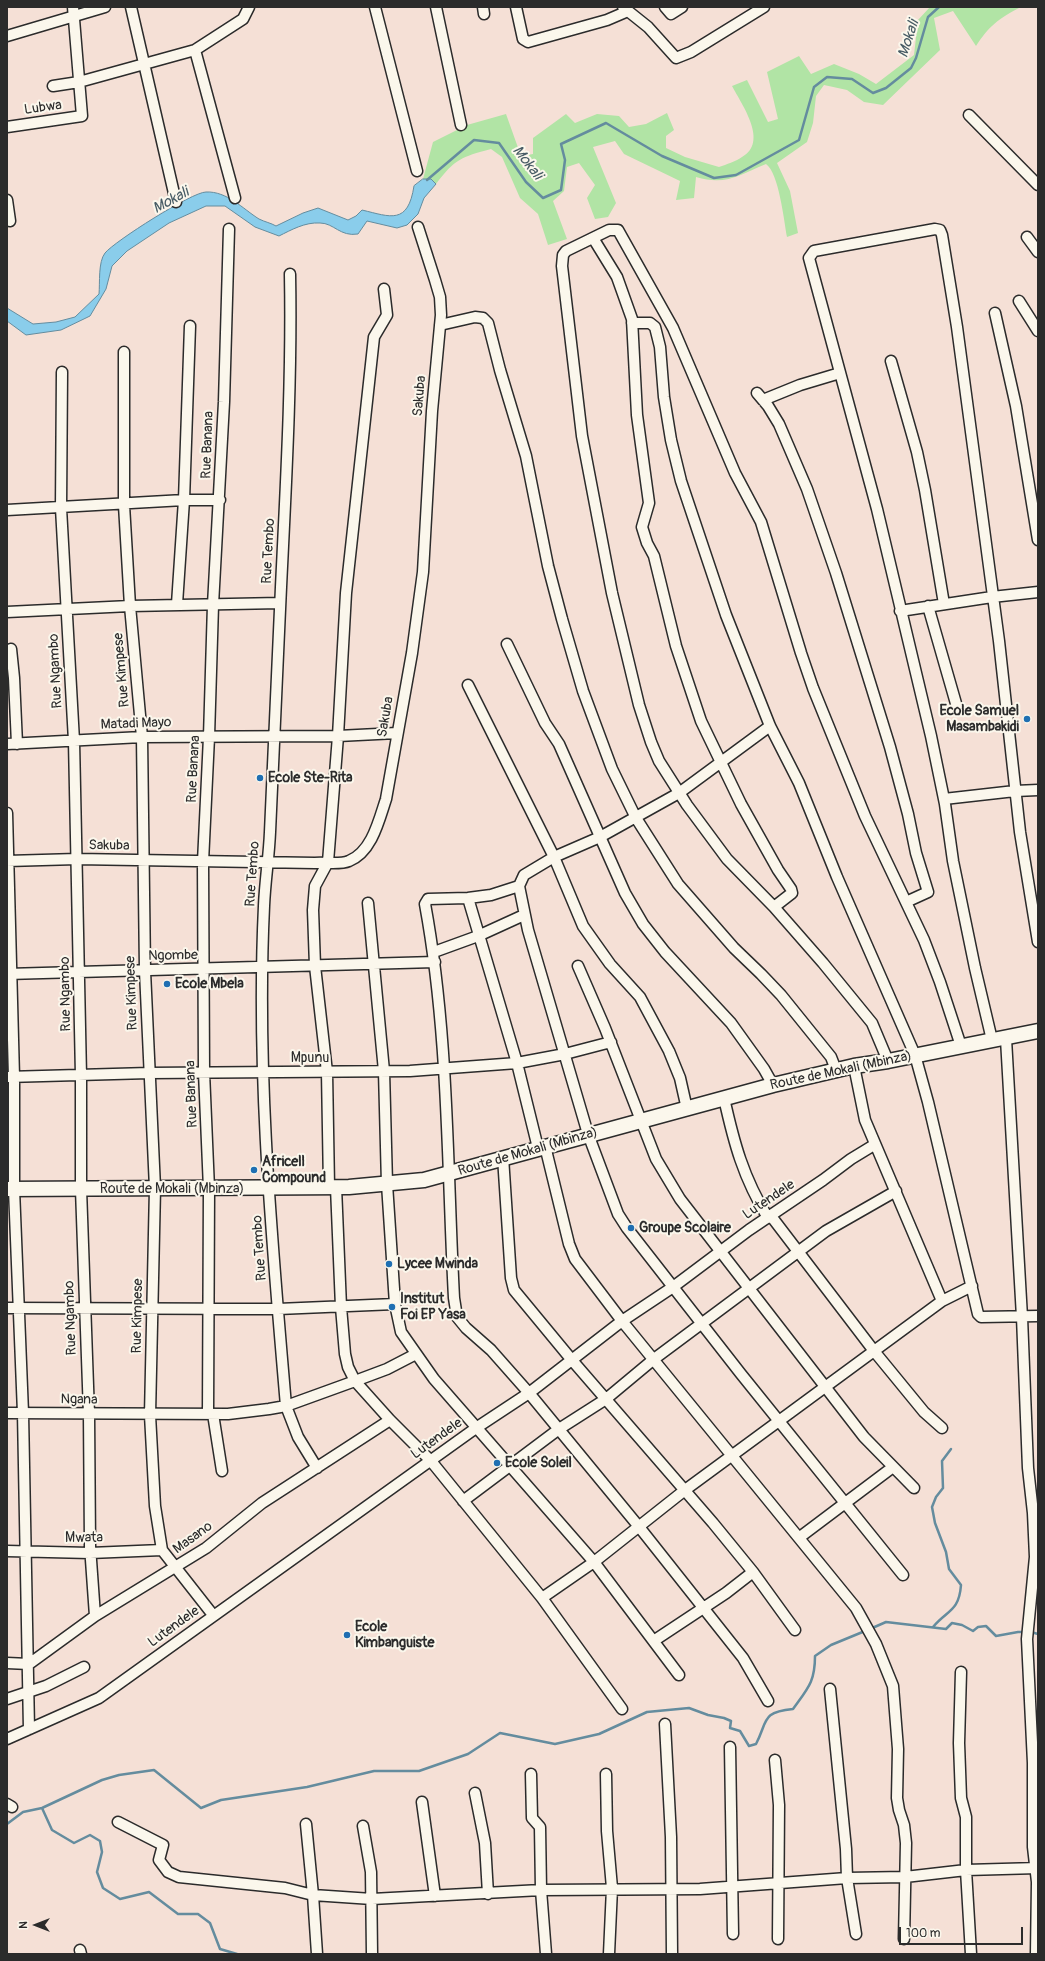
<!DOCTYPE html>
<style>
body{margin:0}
#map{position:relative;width:1045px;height:1961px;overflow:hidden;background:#f5e0d6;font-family:Pangolin,sans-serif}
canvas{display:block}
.frame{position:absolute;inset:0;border:8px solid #2b2b2b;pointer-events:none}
.north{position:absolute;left:16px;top:1905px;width:40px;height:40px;-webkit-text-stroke:3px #fbf7ec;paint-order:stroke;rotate:270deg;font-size:11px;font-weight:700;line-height:16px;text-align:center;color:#2b2b2b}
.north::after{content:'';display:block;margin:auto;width:14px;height:18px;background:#2b2b2b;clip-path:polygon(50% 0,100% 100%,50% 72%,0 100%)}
.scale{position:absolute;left:899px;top:1927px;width:124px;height:18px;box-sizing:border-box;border:2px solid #2b2b2b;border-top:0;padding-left:5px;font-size:12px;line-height:14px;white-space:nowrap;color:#2b2b2b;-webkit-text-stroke:3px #fbf7ec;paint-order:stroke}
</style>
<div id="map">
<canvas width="1045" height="1961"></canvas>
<div class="frame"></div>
<div class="north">N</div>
<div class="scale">100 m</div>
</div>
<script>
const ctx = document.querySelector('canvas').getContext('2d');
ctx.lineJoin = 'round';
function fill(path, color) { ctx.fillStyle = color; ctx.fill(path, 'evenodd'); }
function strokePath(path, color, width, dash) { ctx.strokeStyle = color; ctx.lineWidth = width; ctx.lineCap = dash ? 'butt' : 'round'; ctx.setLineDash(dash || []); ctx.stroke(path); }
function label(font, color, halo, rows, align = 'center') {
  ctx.font = font + ' Pangolin,sans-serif'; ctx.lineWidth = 4; ctx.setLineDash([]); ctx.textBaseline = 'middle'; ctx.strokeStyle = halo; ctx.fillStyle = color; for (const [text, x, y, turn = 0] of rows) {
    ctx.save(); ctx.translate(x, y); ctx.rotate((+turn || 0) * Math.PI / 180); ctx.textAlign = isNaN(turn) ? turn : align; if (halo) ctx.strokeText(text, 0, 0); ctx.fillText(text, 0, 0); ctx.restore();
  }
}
fill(new Path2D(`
 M930,7H1021C999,18 989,26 976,46L953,11L934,18L940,50L883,105L864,102L847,90L824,85L816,96L813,123L807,142L777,163L790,191L798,233L787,237C784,221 779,173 766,164C739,175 726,186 696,177L694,198L676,200L680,181L624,154L615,141L593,147L616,203L608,217L595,219L587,198L595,185L579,163L567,167L564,191L553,201L567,239L548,245L538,214L520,198L502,157L491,149C461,157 455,159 436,184L431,179H423L433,142L467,125L506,114L521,156L533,154V138L566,114L575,123L597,114L619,116L629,127L646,124L667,113L674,130L666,136V148L685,157L719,167C727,164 735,162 742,157C769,142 742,105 732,86L747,80L768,122L778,119L767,72L799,56L811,74L834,64L859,74L876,84L914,55L918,20Z`), '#b1e4a5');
const water = new Path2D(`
 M423,179H431L436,184L424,198L418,214L407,225L397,228L367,221L358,234C340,237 334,223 320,223C305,222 291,230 279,236L255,227L225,206H206L169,223L127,251L112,266L106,289L90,316L61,330L26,335L7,321V308L33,324L56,322L75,317L99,294C100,283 98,262 105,253C115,241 192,192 206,192C227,191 243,209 259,219C265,222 271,223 276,226L303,213L318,208L348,220L356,216L362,210C391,217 408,225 414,186Z`);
fill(water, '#8acdeb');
strokePath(water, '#648c9e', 1);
strokePath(new Path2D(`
 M427,180L474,140L499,143L526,182L543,198L561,190L565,160L561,144L606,123L662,156L714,178L736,175L799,140L814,87L827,77L852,79L873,93L886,88L911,68L916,58L928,17L939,7
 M933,1627C947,1610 959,1612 961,1585L949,1569L946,1552L935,1523L932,1507L936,1497L943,1488L942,1461L951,1449
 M870,1629L886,1622L946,1629L952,1623L962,1625L973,1631L978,1627L986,1626L996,1636L1018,1632H1026
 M1031,1632L1038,1634
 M42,1808L52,1830L74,1843L90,1835L100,1841L102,1852L97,1872L103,1888L120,1899L149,1892L178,1914H198L210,1923L220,1949L237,1954
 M7,1824L23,1812L42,1808L102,1780L119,1775L154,1770L201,1808L221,1800L307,1787L374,1771H419L468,1754L500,1733L555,1744L599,1734L647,1712L689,1708L708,1715L724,1718L731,1721L730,1728L740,1731L749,1746L756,1744C768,1721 761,1712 793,1709C808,1688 815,1682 815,1656L831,1645L865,1631`), '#648c9e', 2.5);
const street = new Path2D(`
 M131,7L176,202
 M375,7L417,171
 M436,7L461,125
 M483,7L484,14
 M516,7L523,39L528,42L607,20L628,11
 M623,7L648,27L676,58L691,52L764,7
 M665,7L671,14L682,7
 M7,36L105,7
 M195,50L235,198
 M53,86L79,82L195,50L243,19L249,7
 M969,115L1038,185
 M7,127L82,116L73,7
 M7,200L10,221
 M1027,237L1038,252
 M593,238L617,277L632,319L637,415L649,503L642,527L647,543L654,556L676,646L701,721L741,804L778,870L791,889L792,893L774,907
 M290,274C292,379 286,483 281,587C277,669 274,750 270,832C269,857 265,881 264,906C256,1072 272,1241 286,1406L298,1437L317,1468
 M1019,301L1038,331
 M995,313L1016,406L1038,540
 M632,323H650L655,327L660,347L664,397L671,440L681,481L726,615L770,726L799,783L837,877L915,1055L928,1102L978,1314L981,1317L1038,1316
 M440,325L475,317L483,318L488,323L500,370L526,456L548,566L562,619L583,691L612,769L636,818L678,884L734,948L761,974L781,995L831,1057L836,1070
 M124,352V505L130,606L142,737L145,971L155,1188L150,1415L155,1506L162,1550L213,1615
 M891,361L917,452L925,490L944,604
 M62,372L61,508L74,741L81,1076V1189L89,1414L90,1546L95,1616
 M757,393L768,406L779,424L807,489L836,573L890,747L908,814L916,853L928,892L906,902
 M763,400L800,385L840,373
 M7,510L184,500H220
 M177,604L184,500L190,326
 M928,606L957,707
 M900,611L992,597L1038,592
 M7,612L130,606L280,603
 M507,644L545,723L559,744L625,893L643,924L665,952L731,1023L764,1069L773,1085
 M11,649L14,678L17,744
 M468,685L554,857L583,926L610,964L640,997L669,1051L680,1078L687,1109
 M7,744L142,737L338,736L397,733
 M944,799L1015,791L1038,790
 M7,813L14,1077V1189L23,1413L29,1729
 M7,861L77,859L315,863C325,862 340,865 349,861C372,852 379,820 386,799L412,653L423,572L432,411L441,315L440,297L435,280L418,227
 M519,886L528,930L588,1134L618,1214L627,1228L741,1374L903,1575
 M468,898L517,1063L538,1148
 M368,903L384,1071L387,1184L395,1304L401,1332L434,1379L594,1562L679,1675
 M434,952L478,936L524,915
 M578,966L605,1028L656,1159L680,1199L864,1437L914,1488
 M7,974L435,962
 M1006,1039L1022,1317L1028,1468L1033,1513L1035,1557L1027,1639L1033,1763V1847L1037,1882L1036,1954
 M992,1040L975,968L953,861L945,804L931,736L877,509L809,258L814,251L935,229L940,230L942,235L957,327L999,641L1020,832L1038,942
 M888,1061L872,1023L823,963L774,907L727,859L687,805L659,761L651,742L639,705L612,593L582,436L562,266L563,255L566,251L609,230H618L673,328L735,473L761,522L801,653L813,688L865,816L924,940L940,982L961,1046
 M7,1077L149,1073L410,1071L517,1063L565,1054L611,1042
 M724,1098C734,1143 743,1177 768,1218
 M545,1146L569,1244L575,1259L622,1321L856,1608L876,1644L893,1686L898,1749L897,1798L899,1810L904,1825L906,1843L904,1939
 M503,1157L511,1278L514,1290L571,1359L713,1523L753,1572L795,1630
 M329,1187L327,1072L315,966L313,910L315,886L328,862L338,736L346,593L374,337L387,315L384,289
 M336,1187L341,1307L345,1354L348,1367L355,1381L390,1420L431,1461L542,1598L622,1709
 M771,1216L874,1351L924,1412L942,1428
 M942,1301L972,1286
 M7,1308L278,1309L395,1304
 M7,1413L228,1414L269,1409L286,1406L355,1381L387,1369L416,1354
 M208,1414L209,1189L204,1072L203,862L209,737L213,605L224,402L229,229
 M213,1414L222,1471
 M463,1501L559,1429L606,1399L654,1359L826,1231L896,1191
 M800,1537L893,1467
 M7,1551L90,1553L162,1550
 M542,1598L594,1562L685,1490L942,1301L865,1120L854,1066
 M655,1640L726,1593L753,1572
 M7,1663L29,1664L95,1616L206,1548L262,1503L390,1420
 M961,1672L959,1743L961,1798L966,1817V1870L971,1954
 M830,1689L846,1849L847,1878L856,1934
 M7,1699L46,1686L84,1667
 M768,1701L743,1658L640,1528L529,1393L491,1350L466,1328L457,1317L454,1298C447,1167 449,1034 425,904L428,899L468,898L491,895L519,886L524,875L554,857L600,837L679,793L770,726
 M665,1724L671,1837L672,1954
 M7,1739L99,1698L476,1428L529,1393L622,1321L673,1287L749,1230L823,1180L851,1159L874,1145
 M730,1747L733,1934
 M775,1760L779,1805L778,1939
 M531,1774L532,1818L540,1827L541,1890L546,1954
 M606,1774L607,1831L612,1888L609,1954
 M475,1793L485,1843L488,1894
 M422,1802L435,1896
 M7,1804L12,1807
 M118,1822L163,1845L159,1860L168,1872L179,1877L285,1888L313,1895L372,1899L541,1890L700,1889L847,1878L905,1877L966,1870L1038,1868
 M306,1824L313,1895L317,1954
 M363,1826L371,1872L372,1954
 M80,1950L81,1954`);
const secondary = new Path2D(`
 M7,1189L349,1187L424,1180L773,1085L854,1066L888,1061L1038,1031`);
strokePath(street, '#2b2b2b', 13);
strokePath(secondary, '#2b2b2b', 17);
strokePath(street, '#fbf7ec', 10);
strokePath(secondary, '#fbf7ec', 14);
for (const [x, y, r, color] of [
 [1027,719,4,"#1f6fb2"],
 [260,778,4,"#1f6fb2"],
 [167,984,4,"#1f6fb2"],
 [254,1170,4,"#1f6fb2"],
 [631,1228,4,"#1f6fb2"],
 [389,1264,4,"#1f6fb2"],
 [392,1307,4,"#1f6fb2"],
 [497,1463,4,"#1f6fb2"],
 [347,1635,4,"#1f6fb2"]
]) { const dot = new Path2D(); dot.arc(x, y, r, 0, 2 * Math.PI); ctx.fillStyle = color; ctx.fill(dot); strokePath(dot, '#fbf7ec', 1.5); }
label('14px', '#2b2b2b', '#fbf7ec', [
 ["Lubwa",43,108,-8],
 ["Sakuba",420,396,-85],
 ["Rue Banana",208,445,-88],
 ["Rue Tembo",269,551,-87],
 ["Rue Kimpese",122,670,-95],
 ["Rue Ngambo",56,671,-93],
 ["Sakuba",386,717,-80],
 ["Matadi Mayo",136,724,-2],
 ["Rue Banana",194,769,-87],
 ["Sakuba",109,846,1],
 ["Rue Tembo",253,874,-86],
 ["Ngombe",173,956,-1],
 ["Rue Kimpese",132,993,-92],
 ["Rue Ngambo",66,994,-91],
 ["Mpunu",310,1058],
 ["Route de Mokali (Mbinza)",841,1071,-12],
 ["Rue Banana",192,1094,-92],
 ["Route de Mokali (Mbinza)",528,1152,-16],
 ["Route de Mokali (Mbinza)",172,1189],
 ["Lutendele",769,1200,-34],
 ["Rue Tembo",260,1248,-94],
 ["Rue Kimpese",138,1316,-89],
 ["Rue Ngambo",71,1318,-92],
 ["Ngana",79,1400,1],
 ["Lutendele",437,1439,-36],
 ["Mwata",84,1538],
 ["Masano",193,1538,-36],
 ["Lutendele",174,1627,-36]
]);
label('bold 14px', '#2b2b2b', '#fbf7ec', [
 ["Ecole Samuel",1019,711,"right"],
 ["Masambakidi",1019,727,"right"],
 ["Ecole Ste-Rita",268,778],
 ["Ecole Mbela",175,984],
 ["Africell",262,1162],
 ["Compound",262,1178],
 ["Groupe Scolaire",639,1228],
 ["Lycee Mwinda",397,1264],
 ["Institut",400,1299],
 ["Foi EP Yasa",400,1315],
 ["Ecole Soleil",505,1463],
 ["Ecole",355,1627],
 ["Kimbanguiste",355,1643]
], 'left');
label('italic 15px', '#485c65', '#fbf7ec', [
 ["Mokali",909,39,-72],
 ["Mokali",527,163,52],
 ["Mokali",171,201,-29]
]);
</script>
